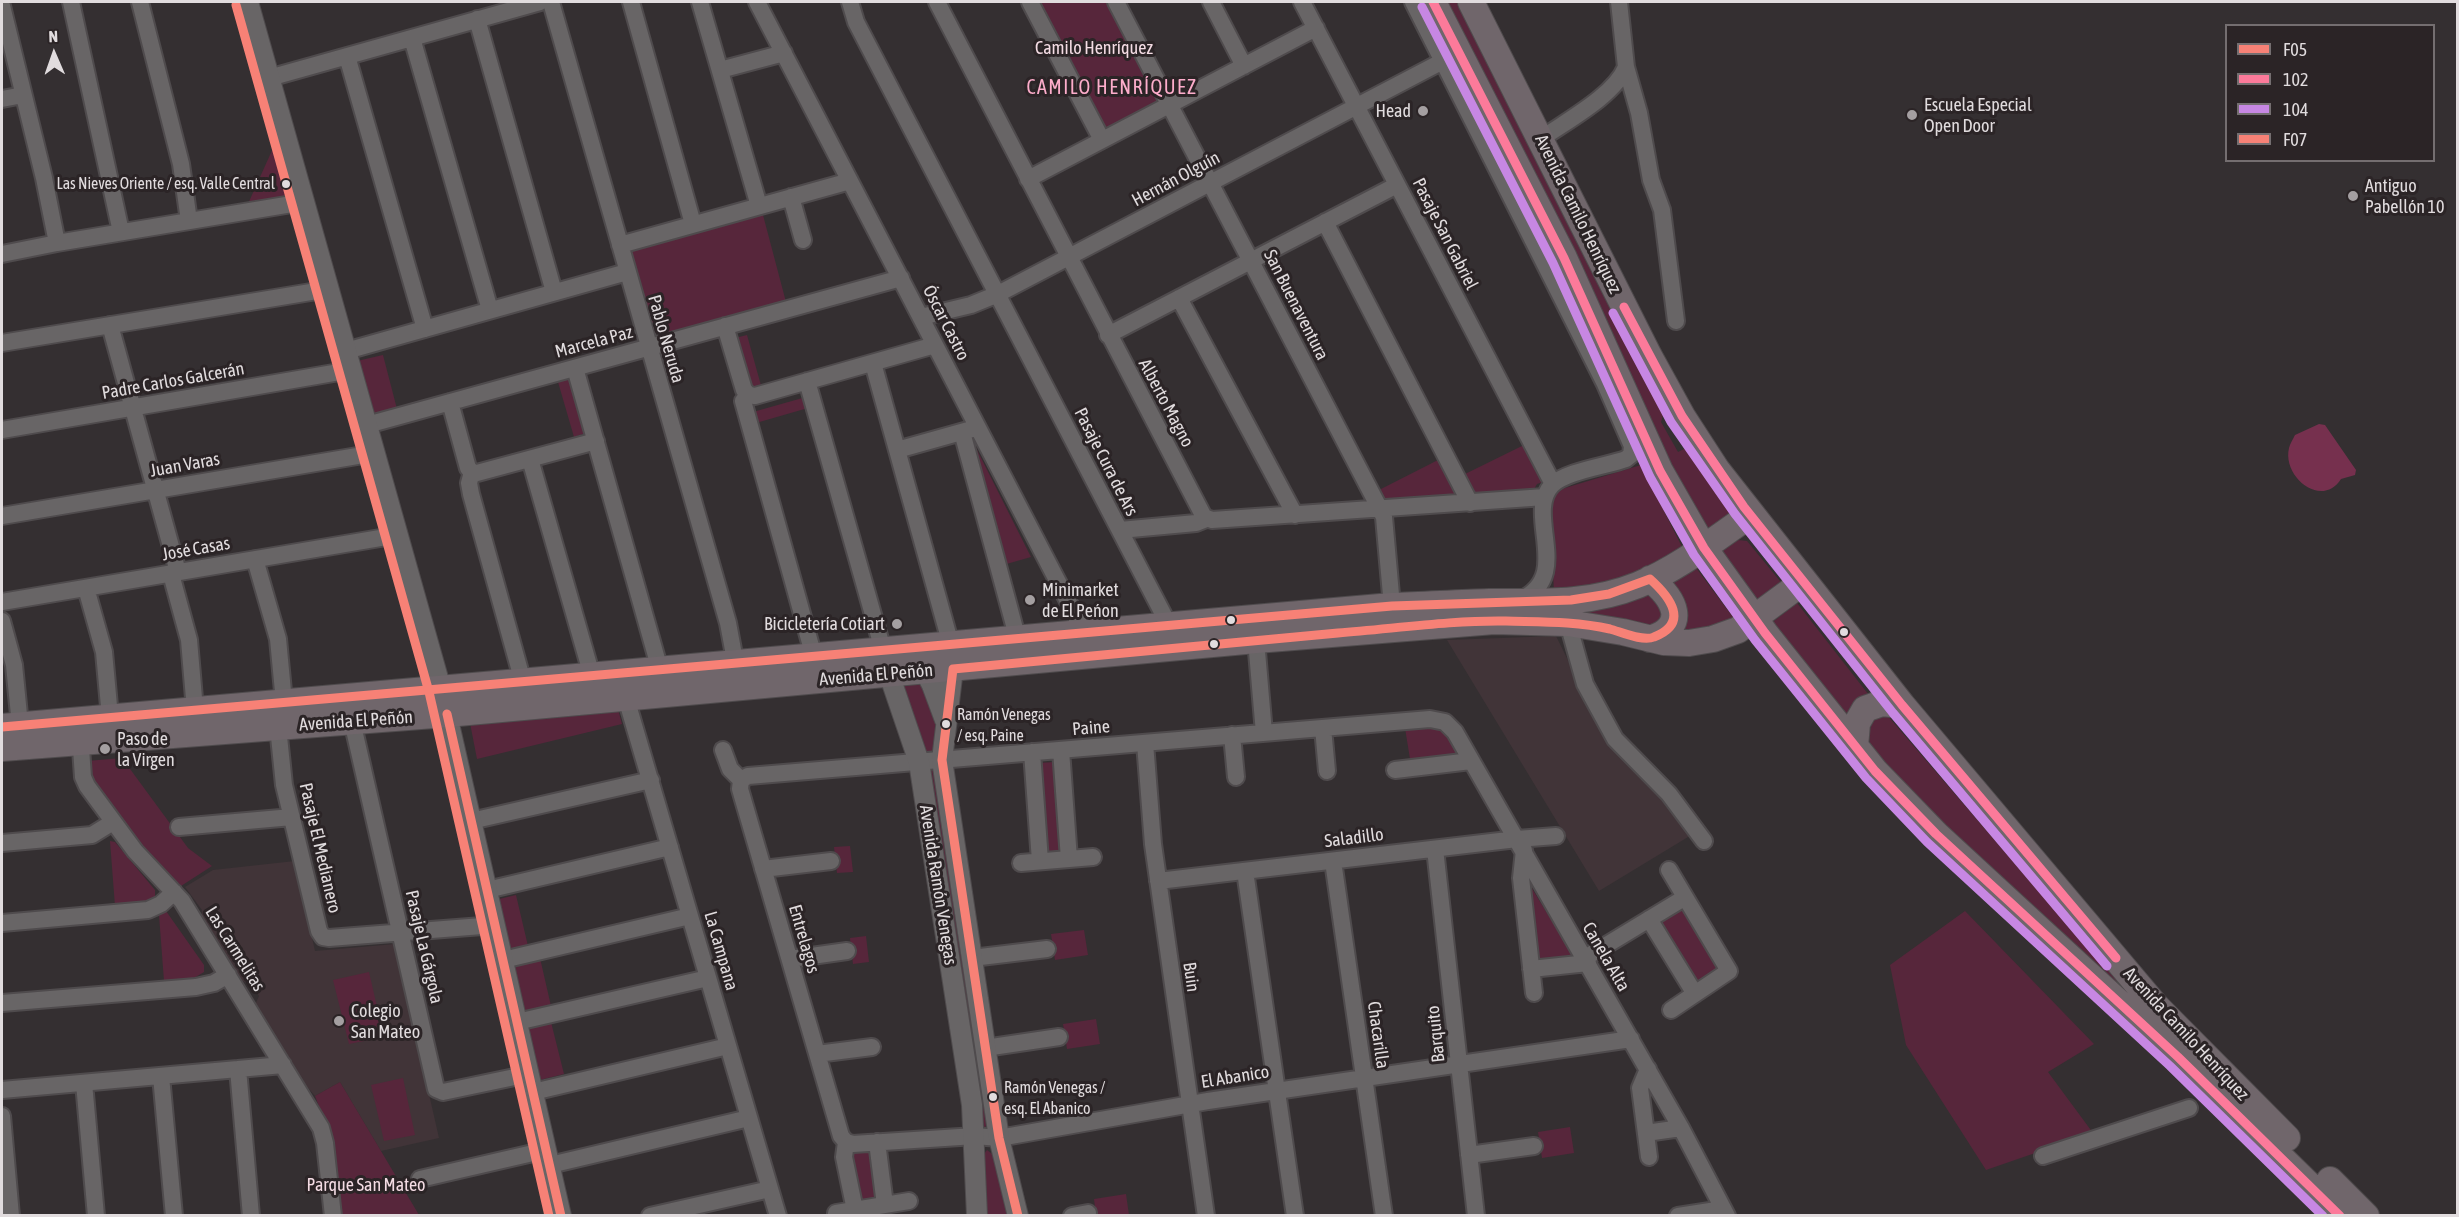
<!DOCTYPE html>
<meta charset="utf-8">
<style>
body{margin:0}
#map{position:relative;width:2459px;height:1217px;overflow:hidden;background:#342f31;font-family:"Asap Condensed",sans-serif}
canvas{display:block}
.frame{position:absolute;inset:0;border:3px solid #e1dcde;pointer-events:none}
.legend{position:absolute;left:2225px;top:24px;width:210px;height:138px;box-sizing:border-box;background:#2b2426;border:2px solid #746e70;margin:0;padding:8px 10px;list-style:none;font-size:18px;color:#e1dcde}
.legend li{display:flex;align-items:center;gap:12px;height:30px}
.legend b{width:30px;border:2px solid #746e70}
.north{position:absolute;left:24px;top:24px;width:60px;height:60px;-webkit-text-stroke:4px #2b2426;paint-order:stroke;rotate:358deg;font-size:16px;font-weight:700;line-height:24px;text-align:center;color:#e1dcde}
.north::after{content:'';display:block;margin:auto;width:21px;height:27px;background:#e1dcde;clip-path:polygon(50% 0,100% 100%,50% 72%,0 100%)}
</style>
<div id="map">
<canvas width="2459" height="1217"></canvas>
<div class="frame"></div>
<ul class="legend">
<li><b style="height:8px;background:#f78176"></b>F05</li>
<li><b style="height:8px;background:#fc7a9a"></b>102</li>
<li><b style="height:8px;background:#c787e3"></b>104</li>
<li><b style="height:8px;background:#f78176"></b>F07</li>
</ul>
<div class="north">N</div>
</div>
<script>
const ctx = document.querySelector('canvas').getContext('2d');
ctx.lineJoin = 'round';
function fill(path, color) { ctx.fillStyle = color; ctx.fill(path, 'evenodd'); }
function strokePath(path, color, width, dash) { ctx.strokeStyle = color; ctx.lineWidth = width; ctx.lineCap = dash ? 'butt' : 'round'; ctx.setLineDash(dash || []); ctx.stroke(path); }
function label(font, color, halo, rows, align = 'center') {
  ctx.font = font + ' "Asap Condensed",sans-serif'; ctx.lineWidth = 6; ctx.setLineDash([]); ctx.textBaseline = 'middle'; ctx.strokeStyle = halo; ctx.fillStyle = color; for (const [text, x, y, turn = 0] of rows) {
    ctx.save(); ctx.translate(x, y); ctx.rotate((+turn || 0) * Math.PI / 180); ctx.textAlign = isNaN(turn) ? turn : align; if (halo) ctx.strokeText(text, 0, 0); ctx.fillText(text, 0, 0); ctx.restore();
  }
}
fill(new Path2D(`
 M1556,636L1606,737L1651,784L1693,834L1599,891L1447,640Z
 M295,861L315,951L395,944L439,1138L381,1151L340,1082L315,1096L302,1081L255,1005L259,996L251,984L239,980L202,920V910L185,887L213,870Z`), '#413438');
fill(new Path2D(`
 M1033,2H1106L1157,100L1155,105L1109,129L1102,128Z
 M1440,2H1459L1665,408L1661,422L1678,452L1686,448L1733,513L1704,536Z
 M274,146L287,199L247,206Z
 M763,215L786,302L670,334L652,328L630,249Z
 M747,335L762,389L753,392L735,338Z
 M383,355L397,409L373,416L357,361Z
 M574,377L589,432L574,437L558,382Z
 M806,397L808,408L756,423L753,412Z
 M972,440L1031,557L1003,565Z
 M1524,445L1543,482L1537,484L1533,491L1477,500L1465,474Z
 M1438,460L1460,500L1389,506L1379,490Z
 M1641,465L1685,553L1735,620L1699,635L1555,614L1550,509C1552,499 1555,492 1565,488Z
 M1738,540L1747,541L1780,581L1781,591L1764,611L1722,551Z
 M1797,603L1872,699L1849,736L1765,628Z
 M923,682L939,735L987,1123L985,1128L982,1122L902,685Z
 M618,709L622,724L477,759L470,723Z
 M1887,715L2034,886L2296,1161L1913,796C1890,772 1856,752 1875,717Z
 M1434,727L1445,734L1457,753L1454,757L1410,759L1405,728Z
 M122,758L188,848L212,866L181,886L146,855L90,778L87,761Z
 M1055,762L1061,852H1044L1038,763Z
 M110,841L115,842L155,890V897L145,904L115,906Z
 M850,846L853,872L837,873L834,847Z
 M1528,882L1577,962L1536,963Z
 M516,895L528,946L507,951L495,900Z
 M1681,904L1721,969L1695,984L1657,921Z
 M166,911L204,965V972L194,978L164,981L159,915Z
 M1965,911L2094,1044L2048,1072L2093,1133L1986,1170L1906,1045L1890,965Z
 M1084,930L1088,955L1055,960L1051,934Z
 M866,936L869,962L853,964L850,938Z
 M540,958L551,1006L524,1013L513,964Z
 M369,972L384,1037L349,1044L333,980Z
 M1096,1019L1100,1044L1067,1049L1063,1024Z
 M551,1022L564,1074L540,1080L528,1028Z
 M403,1078L415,1135L384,1141L371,1085Z
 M340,1082L419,1215H339L331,1137L315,1096Z
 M1570,1127L1574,1153L1542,1158L1538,1132Z
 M987,1150L996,1157L1014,1215H982L981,1158Z
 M873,1151L880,1200L859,1202L851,1153Z
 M1126,1194L1129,1215H1096L1094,1199Z`), '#57263b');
fill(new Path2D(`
 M2319,424L2325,425L2356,470L2355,475L2341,479C2322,509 2282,477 2289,448C2290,444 2293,439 2295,435Z`), '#76304e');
const minor = new Path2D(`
 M71,2L121,232
 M140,2L181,164L189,221
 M551,2L728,623L737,671
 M631,2L693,224
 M700,2L759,206
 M757,2L1085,634L1090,638
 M850,2L856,22L1173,633
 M937,2L1204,517L1212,520L1545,497
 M1030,2L1102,140
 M1116,2L1384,517L1392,606L1389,615
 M1211,2L1244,66
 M1302,2L1553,484
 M1413,2L1605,384L1632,446L1631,455L1626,459C1607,466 1566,471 1552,485C1524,514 1574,576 1520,600
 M1619,2L1626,67L1639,113L1651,180L1662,210L1676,321
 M2,6L44,178L57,243
 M477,19L554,292
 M412,38L490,310
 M347,56L425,329
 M720,70L784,53
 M269,78L540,2
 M2,99L23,95
 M1541,139C1566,121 1614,96 1626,67
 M1028,179L1316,28
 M791,197L803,240
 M1325,222L1470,503
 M620,245L850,181
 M2,254L57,243L304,202
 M1179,298L1295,515
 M921,317L971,305L998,294L1443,61
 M110,325L178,572
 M725,326L744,390L749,395
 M1108,335L1397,185
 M2,343L329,289
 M346,351L627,272
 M873,363L951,645
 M575,368L660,670
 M807,381L883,650
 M749,395L743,401L814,657
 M749,395L755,396L935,345
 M450,402L468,468L472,472L469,483L471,494L523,682
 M367,425L901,278
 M2,430L351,370
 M962,432L1018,640
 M897,450L972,429
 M530,459L592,676
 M472,472L477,473L596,441
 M2,516L375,453
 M1120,530L1196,523L1206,519
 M255,559L278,639L284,702
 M171,574L189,640L195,710
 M86,588L104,652L110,717
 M2,602L398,535
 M2,621L14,665L20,725
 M1568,623L1585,684L1615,739L1669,794L1704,841
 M1256,640L1264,733
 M626,698L778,1216
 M277,717L284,785L319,931L323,937L329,938L495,925
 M352,721L436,1089L443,1092L529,1074
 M1323,728L1327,771
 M80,734L83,777L87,786L135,851L182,901L321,1128L325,1143L333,1216
 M1232,735L1236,777
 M1145,743L1153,844L1206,1216
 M723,750L730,769L741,780
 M1061,750L1069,859
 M1032,752L1040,861
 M1395,770L1471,761
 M741,780L748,776L1430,719L1445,722L1455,732L1681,1128L1727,1216
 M741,780L740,789L841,1136L846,1142
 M471,821L651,780
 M179,827L292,817
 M2,843L92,835L113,822
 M1435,849L1476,1216
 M1524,850L1521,878L1534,993
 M1333,861L1384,1216
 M1021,863L1093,857
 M763,869L831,861
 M1669,870L1729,971L1671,1010
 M1245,871L1295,1216
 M1158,881L1517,839L1556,836
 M487,890L670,847
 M1649,919L1695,994
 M2,923L148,910L161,904L174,892
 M972,958L1047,949
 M1585,958L1684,898
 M790,959L847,951
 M503,960L690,916
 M1531,969L1588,963
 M2,1003L196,987L214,983L228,975
 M517,1022L708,978
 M985,1048L1059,1037
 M817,1054L872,1047
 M238,1069L251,1216
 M1648,1069L1640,1088L1649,1157
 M161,1076L174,1216
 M84,1083L96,1216
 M2,1090L283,1065
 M533,1092L728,1046
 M2,1116L11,1216
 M1646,1133L1681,1128
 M846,1142L853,1144L975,1136L999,1138L1208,1101L1631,1039
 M846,1142L844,1157L855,1210
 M877,1142L885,1205
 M1469,1155L1534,1146
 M2043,1156L2189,1108
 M550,1165L749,1118
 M420,1179L546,1150
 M836,1213L909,1201
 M650,1216L770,1189
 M1072,1216L1088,1213
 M1678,1216L1723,1209L1724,1216`);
const tertiary = new Path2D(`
 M248,2L441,689L561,1216
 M919,660L932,685L945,720
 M898,664L889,674L919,762L972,1105L977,1216
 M953,669L942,760L999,1138L1018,1216`);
const primary = new Path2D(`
 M1433,2L1564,258L1660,471L1704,548L1765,633L1875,771L1936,834L2178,1057L2341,1216
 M1471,2L1649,356L1682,416L1717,470L1902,705L2155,1005L2287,1138
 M1650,579C1674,598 1690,626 1650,639
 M2,727L1392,606C1424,605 1457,603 1489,602C1540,602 1589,605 1638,585C1679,568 1714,540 1750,515
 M1855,747L1857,723L1865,709L1882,703L1902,705
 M2,748L447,714L1256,640L1494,621L1568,623L1623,632L1664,642L1689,643L1713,639L1738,630L1803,582
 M2330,1180L2366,1216`);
strokePath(minor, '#4f4b4d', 20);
strokePath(tertiary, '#4f4b4d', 22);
strokePath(primary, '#4f4b4d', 28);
strokePath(minor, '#686566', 16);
strokePath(tertiary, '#686566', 20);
strokePath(primary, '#70666b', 26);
strokePath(new Path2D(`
 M447,714L561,1216
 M2,727L1392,606L1571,600L1609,594L1650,579C1670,597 1690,623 1654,637C1643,642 1621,632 1610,629C1575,621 1540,622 1506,621C1452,620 1392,629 1338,633C1209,644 1081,657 953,669L942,760L999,1138L1018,1216`), '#f78176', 9);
strokePath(new Path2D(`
 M1433,2L1564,258L1660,471L1704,548L1765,633L1875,771L1936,834L2178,1057L2340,1216
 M1624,307L1682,416L1744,507L1902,705L2116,958`), '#fc7a9a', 9);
strokePath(new Path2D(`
 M1422,7L1553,263L1650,477L1694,555L1755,640L1866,778L1927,842L2170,1066L2323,1216
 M1613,313L1671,422L1735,514L1893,713L2107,966`), '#c787e3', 9);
strokePath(new Path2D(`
 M236,5L429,692L549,1216`), '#f78176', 9);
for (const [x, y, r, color] of [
 [1423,111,6,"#a49fa1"],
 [1912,115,6,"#a49fa1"],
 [286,184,5,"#e1dcde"],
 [2353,196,6,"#a49fa1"],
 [1030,600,6,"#a49fa1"],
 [1231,620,5,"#e1dcde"],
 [897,624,6,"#a49fa1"],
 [1844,632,5,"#e1dcde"],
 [1214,644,5,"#e1dcde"],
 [946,724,5,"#e1dcde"],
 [105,749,6,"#a49fa1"],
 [339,1021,6,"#a49fa1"],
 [993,1097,5,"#e1dcde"]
]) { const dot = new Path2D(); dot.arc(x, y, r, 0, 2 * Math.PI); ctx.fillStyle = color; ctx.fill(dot); strokePath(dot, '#2b2426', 2); }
label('16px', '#e1dcde', '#2b2426', [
 ["Las Nieves Oriente / esq. Valle Central",275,184,"right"],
 ["Ramón Venegas",957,715],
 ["/ esq. Paine",957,736],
 ["Ramón Venegas /",1004,1088],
 ["esq. El Abanico",1004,1109]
], 'left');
label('18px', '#f4dce4', '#2b2426', [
 ["Camilo Henríquez",1094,48],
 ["Parque San Mateo",366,1185]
]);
label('18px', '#e1dcde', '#2b2426', [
 ["Escuela Especial",1924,105],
 ["Open Door",1924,126],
 ["Head",1411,111,"right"],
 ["Antiguo",2365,186],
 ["Pabellón 10",2365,207],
 ["Minimarket",1042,590],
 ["de El Peńon",1042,611],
 ["Bicicletería Cotiart",885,624,"right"],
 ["Paso de",117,739],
 ["la Virgen",117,760],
 ["Colegio",351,1011],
 ["San Mateo",351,1032]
], 'left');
label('18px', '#e1dcde', '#2b2426', [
 ["Hernán Olguín",1176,179,-28],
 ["Avenida Camilo Henríquez",1578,214,64],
 ["Pasaje San Gabriel",1445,234,63],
 ["San Buenaventura",1296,305,63],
 ["Óscar Castro",946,323,63],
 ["Pablo Neruda",666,339,74],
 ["Marcela Paz",594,342,-15],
 ["Padre Carlos Galcerán",173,381,-10],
 ["Alberto Magno",1166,403,62],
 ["Pasaje Cura de Ars",1106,462,63],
 ["Juan Varas",185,465,-10],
 ["José Casas",196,549,-10],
 ["Avenida El Peñón",876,675,-5],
 ["Avenida El Peñón",356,721,-4],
 ["Paine",1091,728,-5],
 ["Saladillo",1354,838,-7],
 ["Pasaje El Medianero",320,848,77],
 ["Avenida Ramón Venegas",938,885,81],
 ["Entrelagos",804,939,74],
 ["Pasaje La Gárgola",424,947,77],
 ["Las Carmelitas",235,949,58],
 ["La Campana",721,951,74],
 ["Canela Alta",1606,957,60],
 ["Buin",1191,977,82],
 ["Barquito",1436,1034,-96],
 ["Avenida Camilo Henríquez",2186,1034,47],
 ["Chacarilla",1378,1035,82],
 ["El Abanico",1235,1077,-9]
]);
ctx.letterSpacing = '1.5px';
label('20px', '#fdadcb', '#2b2426', [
 ["CAMILO HENRÍQUEZ",1112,88]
]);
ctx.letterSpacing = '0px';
</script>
